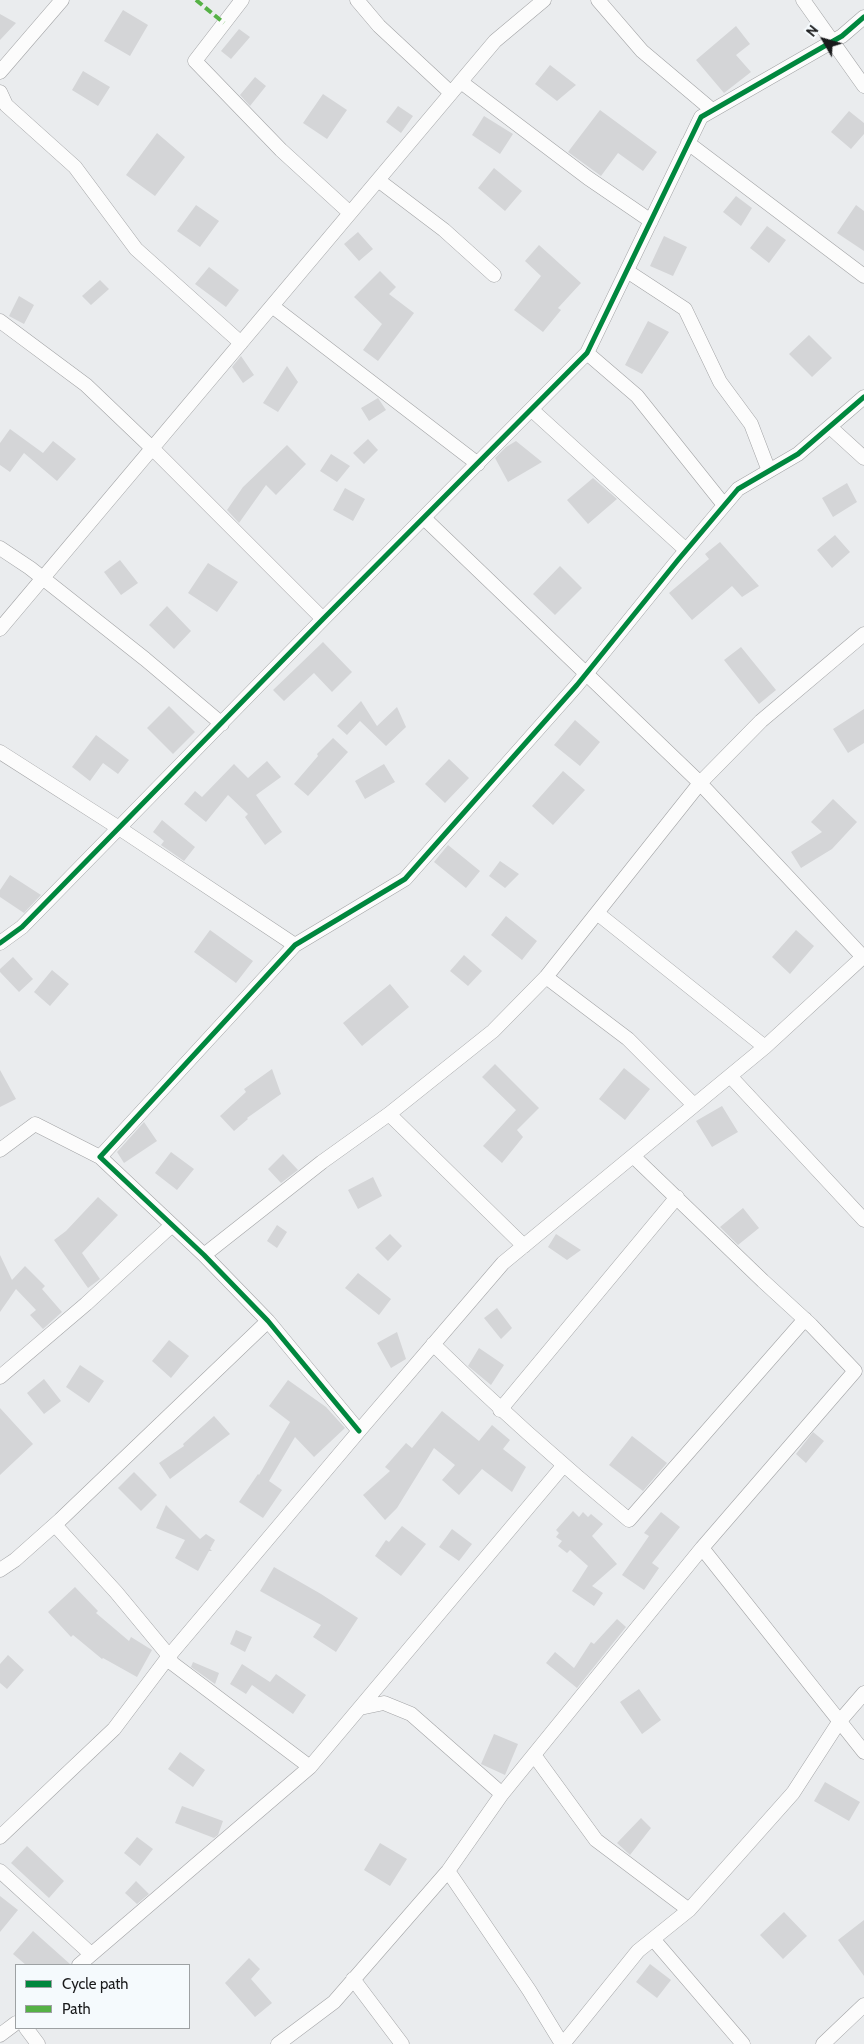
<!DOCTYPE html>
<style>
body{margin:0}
#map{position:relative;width:864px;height:2044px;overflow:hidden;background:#eaecee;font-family:Cabin,sans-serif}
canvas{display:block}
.legend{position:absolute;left:15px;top:1964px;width:175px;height:65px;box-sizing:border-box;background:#f5fafd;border:1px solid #9da1a3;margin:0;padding:6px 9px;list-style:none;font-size:15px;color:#1a1b1c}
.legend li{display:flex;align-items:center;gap:10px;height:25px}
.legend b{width:25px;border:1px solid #9da1a3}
.north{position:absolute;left:799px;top:15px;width:50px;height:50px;-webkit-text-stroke:4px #f5fafd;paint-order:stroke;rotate:308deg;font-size:14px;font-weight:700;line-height:20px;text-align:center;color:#1a1b1c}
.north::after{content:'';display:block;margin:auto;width:18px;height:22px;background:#1a1b1c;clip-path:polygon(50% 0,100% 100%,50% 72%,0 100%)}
</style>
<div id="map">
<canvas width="864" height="2044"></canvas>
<ul class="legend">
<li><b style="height:6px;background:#00873e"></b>Cycle path</li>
<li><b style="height:6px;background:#55b145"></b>Path</li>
</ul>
<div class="north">N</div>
</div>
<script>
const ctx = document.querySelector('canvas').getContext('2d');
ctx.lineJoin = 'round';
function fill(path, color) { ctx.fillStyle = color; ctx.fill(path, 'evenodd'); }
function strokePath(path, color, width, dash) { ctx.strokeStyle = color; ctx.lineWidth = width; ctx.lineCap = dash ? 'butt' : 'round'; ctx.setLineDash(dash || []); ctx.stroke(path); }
fill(new Path2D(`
 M123,10L148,25L130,56L104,41Z
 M0,14L16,23L0,40Z
 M736,26L750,44L736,55L751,72L724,93L696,60Z
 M239,29L250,37L231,59L221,51Z
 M550,65L576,85L557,101L535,84Z
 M83,71L110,87L98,106L72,90Z
 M255,77L266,86L250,106L240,95Z
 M323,94L347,110L327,139L303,123Z
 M398,106L413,116L401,133L386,122Z
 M600,110L657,152L643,171L618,153L601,176L568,152Z
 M849,111L864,123V134L851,149L831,132Z
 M484,116L513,134L500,154L472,135Z
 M157,133L185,157L155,196L126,175Z
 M494,168L522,191L505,211L478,188Z
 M736,196L752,208L741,226L723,212Z
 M196,205L219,221L200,247L177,231Z
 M856,205L864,211V251L837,233Z
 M767,226L786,240L769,263L750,248Z
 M358,232L373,249L359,261L344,244Z
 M664,236L687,247L673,276L650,266Z
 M539,245L581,283L558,308L561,310L543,332L514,310L541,276L525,261Z
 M209,267L239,290L226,307L195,284Z
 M380,271L396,287L389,294L414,313L378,361L363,350L382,324L354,297Z
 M100,280L109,289L91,305L82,296Z
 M19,296L34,305L24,324L9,316Z
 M648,321L669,332L642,374L625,365Z
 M809,335L832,358L812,377L789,354Z
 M241,356L254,375L243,383L232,367Z
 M287,366L298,382L278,412L263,403Z
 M378,398L386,410L369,421L361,408Z
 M10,429L43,453L53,441L76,459L57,481L24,453L10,472L0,465V443Z
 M368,439L378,450L364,464L353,453Z
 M516,441L542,462L508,482L495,458L506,447Z
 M287,445L306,464L276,495L266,485L239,523L227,510L243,487Z
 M331,454L350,466L337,482L320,471Z
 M593,478L617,499L588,524L567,500Z
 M847,483L857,502L833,517L822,498Z
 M345,488L365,499L353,521L333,510Z
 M835,535L850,552L832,568L817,550Z
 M720,542L759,586L742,597L732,586L692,620L669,593L709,559L705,554Z
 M120,560L138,583L121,595L104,572Z
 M208,563L238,582L217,612L188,593Z
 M560,566L582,588L555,615L533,594Z
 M167,606L191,631L174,649L149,625Z
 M323,642L352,672L332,692L314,673L284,701L273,690Z
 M741,647L776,690L759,704L724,660Z
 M361,701L377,726L397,707L406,727L386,746L360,721L347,735L337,726Z
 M169,706L195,732L173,754L147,728Z
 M864,709V743L848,753L833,729Z
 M575,720L600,742L580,766L554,745Z
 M96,735L129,760L118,774L103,763L90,781L72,767Z
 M333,738L348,752L308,796L294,784L318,756L317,754Z
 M449,759L469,778L445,803L425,784Z
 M267,761L281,777L256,795L282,832L265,845L245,817L248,814L228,795L206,822L184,804L195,791L202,797L234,764L248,778Z
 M384,764L395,782L365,799L355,781Z
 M563,771L585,790L553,825L532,806Z
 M833,799L857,822L832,849L801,868L791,852L822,832L811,822Z
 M162,820L195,847L184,861L161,845L164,841L153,832Z
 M448,845L480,871L466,888L434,862Z
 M500,861L519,874L505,888L489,876Z
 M10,875L41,895L24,913L0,897V890Z
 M506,916L537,941L522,960L491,935Z
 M210,930L253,961L236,983L194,952Z
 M796,930L814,946L790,974L772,957Z
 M464,955L482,971L468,986L450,971Z
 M13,957L33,979L19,992L0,972V969Z
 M52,970L69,984L50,1006L34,992Z
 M390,984L409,1007L362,1046L343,1023Z
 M495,1064L539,1108L517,1130L523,1137L502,1163L483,1146L516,1110L482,1077Z
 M624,1068L650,1089L625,1120L599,1099Z
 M272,1069L281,1094L247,1118L248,1119L234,1131L220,1116L246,1092L244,1089Z
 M0,1070L16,1099L0,1107Z
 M722,1106L738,1132L712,1147L696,1121Z
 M144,1122L157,1141L124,1163L117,1152Z
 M171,1152L194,1169L177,1190L155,1173Z
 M283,1154L298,1170L281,1183L268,1169Z
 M373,1177L382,1196L358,1209L348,1190Z
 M98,1197L118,1215L82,1253L100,1279L88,1288L54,1240L66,1231Z
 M743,1208L759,1228L738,1245L720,1227Z
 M277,1225L287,1232L277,1248L267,1241Z
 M390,1234L402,1246L388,1261L375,1248Z
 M556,1234L581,1250L567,1260L548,1247Z
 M0,1255L12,1280L25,1266L45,1286L42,1289L62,1312L43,1329L30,1315L36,1310L16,1289L0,1312Z
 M358,1273L391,1299L379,1315L345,1288Z
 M497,1308L512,1328L501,1339L484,1318Z
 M397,1332L406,1359L391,1368L377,1343Z
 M169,1340L189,1356L171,1378L152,1361Z
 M479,1348L504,1365L491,1385L468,1366Z
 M80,1365L104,1381L89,1403L66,1387Z
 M44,1379L61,1401L44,1414L27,1393Z
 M288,1380L326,1407L345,1428L314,1457L295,1437L269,1481L282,1490L263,1518L239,1502L258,1474L259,1475L290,1422L269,1406Z
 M0,1408L33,1444L0,1475Z
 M442,1411L479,1441L492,1425L510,1440L503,1449L526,1467L512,1492L482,1469L459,1495L442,1480L455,1465L434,1448L397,1508L385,1520L363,1495L390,1471L385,1467L406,1443L412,1448Z
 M214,1416L230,1434L170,1479L159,1463L184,1446L183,1444Z
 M813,1432L824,1441L806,1463L796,1454Z
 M632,1436L667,1463L643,1491L609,1465Z
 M134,1472L157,1495L141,1511L118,1488Z
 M166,1505L200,1539L206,1534L215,1540L210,1549L212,1551H209L198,1571L175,1558L185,1540L156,1528Z
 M573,1511L579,1517L583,1512L588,1517L591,1514L603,1524L592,1536L617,1564L592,1586L603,1593L594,1606L572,1591L588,1566L570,1550L567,1553L558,1546L562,1541L556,1537L559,1533L556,1530Z
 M661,1512L680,1527L652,1563L659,1568L644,1590L622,1575L649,1536L644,1533Z
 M402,1526L426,1544L401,1576L375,1556L386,1540L389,1542Z
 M452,1529L472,1544L459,1561L439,1547Z
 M274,1567L321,1594L358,1618L336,1652L313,1637L321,1625L260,1591Z
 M75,1587L98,1611L96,1613L129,1641L131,1637L152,1650L137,1677L103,1658L102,1659L73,1635L71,1637L48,1612Z
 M617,1619L626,1627L577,1688L546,1663L555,1652L574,1668L591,1642L594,1644Z
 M236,1630L252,1637L245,1652L230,1644Z
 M8,1655L24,1670L7,1689L0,1683V1664Z
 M193,1662L219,1673L215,1684L191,1667Z
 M242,1664L270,1682L276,1674L306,1695L293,1714L252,1685L246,1694L230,1684Z
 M639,1689L661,1720L642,1734L620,1702Z
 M494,1734L518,1744L505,1775L481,1764Z
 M180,1752L205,1770L193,1787L168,1769Z
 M825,1782L860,1802L849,1821L814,1801Z
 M182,1806L223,1821L218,1835L214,1838L175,1823Z
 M641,1818L651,1828L630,1855L617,1843Z
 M137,1837L153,1849L140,1866L124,1853Z
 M380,1843L407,1859L390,1886L364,1870Z
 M27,1846L64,1881L49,1898L11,1863Z
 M136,1881L149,1894L137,1904L125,1893Z
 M0,1896L18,1910L0,1932Z
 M784,1912L807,1936L783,1959L760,1935Z
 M864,1920V1976L838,1940Z
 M33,1931L70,1964V1965H26L13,1954Z
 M249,1958L260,1969L251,1979L272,2003L255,2017L225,1983Z
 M650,1964L671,1980L657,1998L636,1982Z`), '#d4d5d7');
const minor = new Path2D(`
 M242,0L195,61L281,150L350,213
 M357,0L379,26L451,93
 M598,0L642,51L712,110
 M803,0L864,86
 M0,72L62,0
 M461,82L588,178L651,221
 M0,92L6,105L75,167L136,249L241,343
 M688,143L864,276
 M378,180L444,230L494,275
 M627,271L685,309L720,382L751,424L769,471
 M272,306L478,464
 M0,321L86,385L152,448L323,619
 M587,353L637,396L724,505
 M532,410L686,550
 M830,427L864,458
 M425,519L697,780L863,957
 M0,548L30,568L145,659L222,724
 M0,629L495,41L544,0
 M0,752L119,828L295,945
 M597,913L765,1047
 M0,943L22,927L323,619L587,353L701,117L842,36L864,17
 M546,977L628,1039L694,1105
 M730,1076L864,1220
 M389,1114L524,1246
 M0,1150L35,1124L100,1157
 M204,1255L322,1162L389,1114L493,1031L546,977L700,783L761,721L864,634
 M433,1344C496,1406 561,1464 629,1520L805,1319
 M0,1377L86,1304L171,1226
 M500,1410L677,1197
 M359,1431L268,1321L204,1255L100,1157L295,945L405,879L577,685L678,560L738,489L798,454L864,397
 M55,1525L116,1592L169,1656L172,1663L310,1767
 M702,1548L864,1752
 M0,1570L15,1560L60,1520L268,1321
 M360,1708L384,1703L411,1714L502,1794
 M534,1755L596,1840L689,1910
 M0,1837L114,1729L169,1656L359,1431L503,1263L765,1047L864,956
 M0,1871L91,1954
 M448,1871L529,1990L562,2044
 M653,1939L743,2044
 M79,1965L310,1767L563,1466
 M353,1979L402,2044
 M26,2028L38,2044
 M0,2035L16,2023
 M278,2044L334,2002L448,1871L502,1794L702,1548L855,1371L811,1325L763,1281L633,1156
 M563,2044L638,1951L689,1910L793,1793L839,1722L864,1693
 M823,2044L864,2005`);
strokePath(minor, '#a2a3a5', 15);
strokePath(minor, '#fcfcfc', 14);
strokePath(new Path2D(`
 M196,0L224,23`), '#55b145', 4, [8, 4]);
strokePath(new Path2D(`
 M0,943L22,927L323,619L587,353L701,117L842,36L864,17
 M359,1431L268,1321L204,1255L100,1157L295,945L405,879L577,685L678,560L738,489L798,454L864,397`), '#00873e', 5);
</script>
